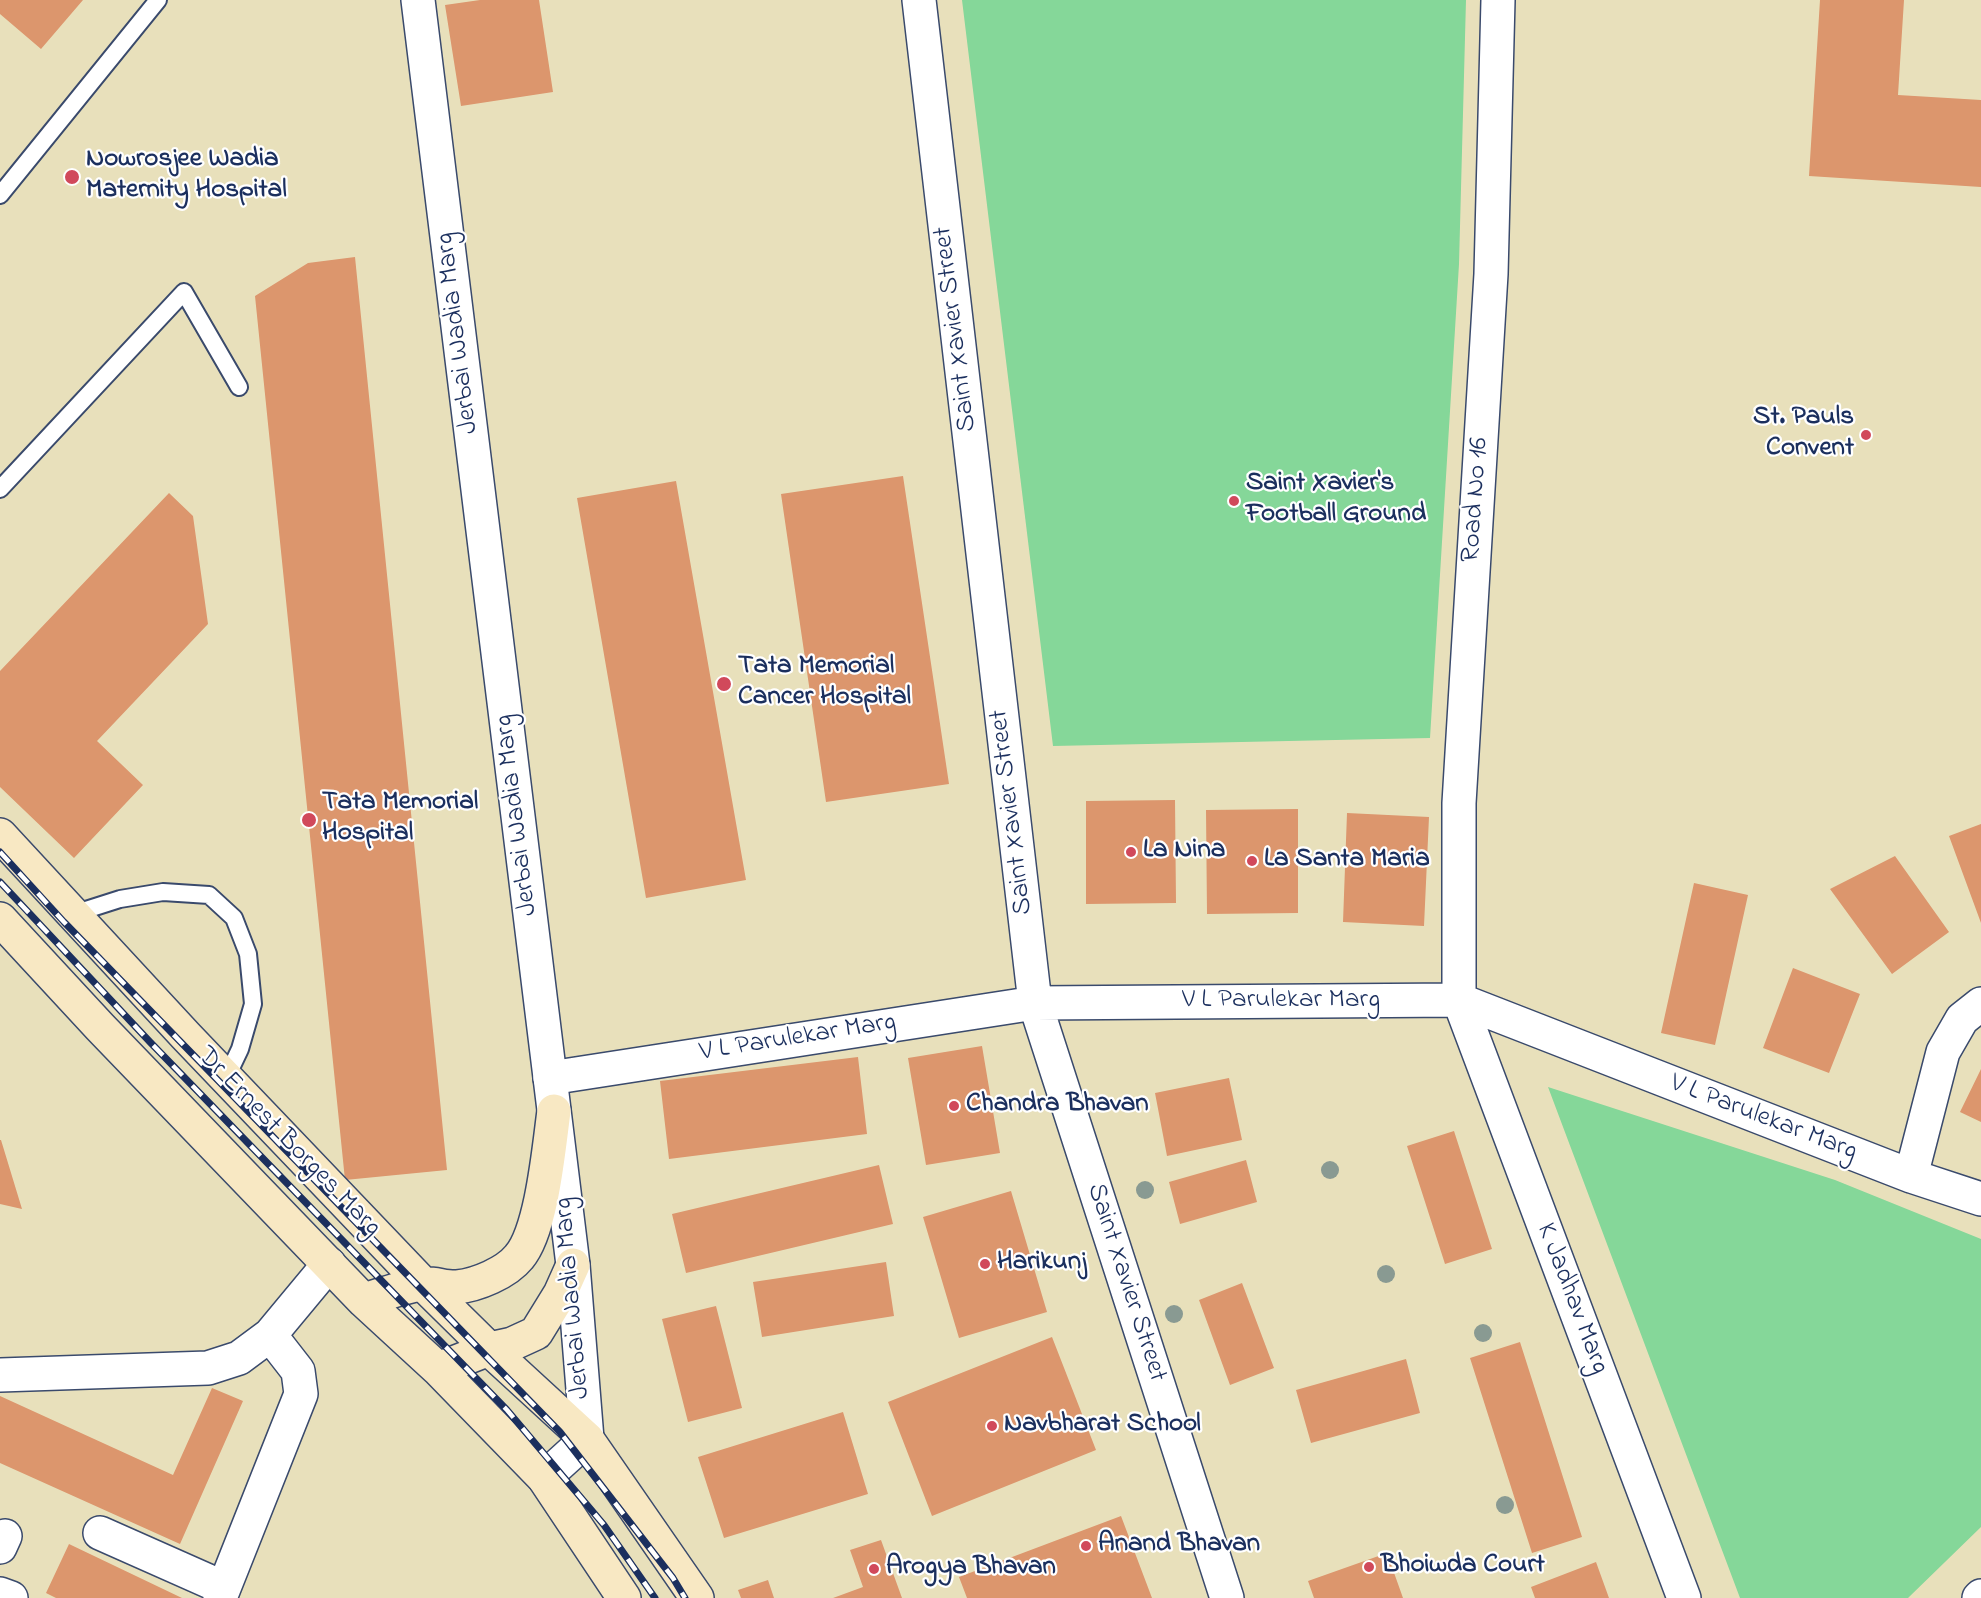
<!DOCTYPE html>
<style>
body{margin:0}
canvas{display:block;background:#e8e0bb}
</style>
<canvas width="1981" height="1598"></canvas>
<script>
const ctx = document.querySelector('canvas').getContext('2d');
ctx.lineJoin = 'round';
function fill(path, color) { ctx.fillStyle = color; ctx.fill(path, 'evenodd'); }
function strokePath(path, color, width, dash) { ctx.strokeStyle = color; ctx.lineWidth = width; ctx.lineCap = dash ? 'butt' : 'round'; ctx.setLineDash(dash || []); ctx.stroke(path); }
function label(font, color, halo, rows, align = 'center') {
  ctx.font = font + ' "Indie Flower",sans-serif'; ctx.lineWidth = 4.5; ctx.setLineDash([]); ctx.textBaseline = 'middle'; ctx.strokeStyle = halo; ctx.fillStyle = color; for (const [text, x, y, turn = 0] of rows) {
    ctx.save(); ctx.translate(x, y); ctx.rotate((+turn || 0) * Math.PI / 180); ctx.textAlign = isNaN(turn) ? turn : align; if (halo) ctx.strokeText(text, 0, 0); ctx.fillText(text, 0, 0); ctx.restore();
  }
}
fill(new Path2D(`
 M962,0H1466L1459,264L1430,738L1053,746Z
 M1548,1087L1835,1180L1981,1239V1527L1908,1598H1740Z`), '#85d799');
fill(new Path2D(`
 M0,0H83L41,49L0,14Z
 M480,0H539L553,92L461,106L445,5Z
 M1820,0H1904L1898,95L1981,100V187L1809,176Z
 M355,257L447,1170L345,1180L255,296L308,263Z
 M903,476L949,784L826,802L781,494Z
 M676,481L746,880L646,898L577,498Z
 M169,493L193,516L208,624L97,741L143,785L74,858L0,787V671Z
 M1175,800L1176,903L1086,904V801Z
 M1298,809V913L1207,914L1206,810Z
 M1347,813L1429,817L1424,926L1343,922Z
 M1981,824V923L1949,836Z
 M1895,856L1949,932L1892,974L1830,889Z
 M1694,883L1748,895L1715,1045L1661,1033Z
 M1793,968L1860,994L1829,1073L1763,1048Z
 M982,1046L1000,1153L926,1165L908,1058Z
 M858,1057L867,1134L669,1159L660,1081Z
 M1981,1069V1122L1960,1112Z
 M1229,1078L1242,1140L1167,1156L1155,1093Z
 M1454,1131L1492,1249L1445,1264L1407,1146Z
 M0,1140H1L22,1209L0,1204Z
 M1246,1160L1257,1202L1180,1224L1169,1182Z
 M879,1165L893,1224L686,1273L672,1214Z
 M1011,1191L1047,1312L959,1338L923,1217Z
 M886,1262L894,1316L762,1337L753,1282Z
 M1242,1283L1274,1368L1230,1385L1199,1300Z
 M716,1306L742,1408L688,1422L662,1319Z
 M1052,1337L1096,1450L932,1516L888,1402Z
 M1520,1342L1582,1537L1532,1553L1470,1358Z
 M1406,1359L1420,1413L1311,1443L1296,1390Z
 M212,1388L243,1401L180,1544L0,1463V1396L173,1475Z
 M843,1412L868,1494L724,1538L698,1457Z
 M1121,1516L1152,1598H967L959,1577Z
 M881,1540L902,1598H833L863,1587L850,1550Z
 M69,1544L182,1598H56L46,1593Z
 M1387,1553L1403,1598H1314L1308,1581Z
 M1596,1562L1609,1598H1535L1531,1587Z
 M768,1580L774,1598H741L738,1590Z`), '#dc966d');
const service = new Path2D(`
 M0,195L158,0
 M0,489L184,292L239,387
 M73,914L120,899L163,892L209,895L234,918L248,954L253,1004L240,1049L231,1068L225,1077`);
const minor = new Path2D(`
 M919,0L1035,1003L1227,1598
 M1498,0L1491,274L1459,803V1000L1684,1598
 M550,1078L1035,1003L1459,1000L1911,1176L1981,1199
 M1911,1176L1943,1052L1962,1019L1981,1004
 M0,1375L208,1368L239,1358L270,1335L329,1264
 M100,1533L224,1588
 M0,1547L5,1536
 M0,1594L11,1598
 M220,1598L301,1394L298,1371L270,1335`);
const tertiary = new Path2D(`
 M418,0L573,1265L587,1439L544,1478
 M1979,1598L1981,1596`);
const secondary = new Path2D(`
 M0,835L186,1036L423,1284L489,1349L587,1439L697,1598
 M0,919L100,1027L363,1300L438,1369L544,1478L624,1598
 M363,1300C382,1295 402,1287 421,1284C433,1282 445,1288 457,1287C477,1285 506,1273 519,1257C542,1230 549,1148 554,1111
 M438,1369L489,1349L512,1344L536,1333L560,1294L573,1265`);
strokePath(service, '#3a4a6c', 20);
strokePath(minor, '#3a4a6c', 36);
strokePath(tertiary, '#3a4a6c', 36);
strokePath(secondary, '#3a4a6c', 36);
strokePath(service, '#fff', 16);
strokePath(minor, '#fff', 33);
strokePath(tertiary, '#fff', 33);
strokePath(secondary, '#f8e8c3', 33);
const rail = new Path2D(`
 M0,852L64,922L560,1432L673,1578L685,1598
 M0,882L150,1042L507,1410L604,1525L655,1598`);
strokePath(rail, '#1b2f5e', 7);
strokePath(rail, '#fff', 4.5, [14]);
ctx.fillStyle = '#899a92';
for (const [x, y] of [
 [1330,1170],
 [1145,1190],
 [1386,1274],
 [1174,1314],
 [1483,1333],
 [1505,1505]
]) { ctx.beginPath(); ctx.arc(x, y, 9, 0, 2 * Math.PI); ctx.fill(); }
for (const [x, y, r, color] of [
 [72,177,8,"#d1495b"],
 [1866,435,6,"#d1495b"],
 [1234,501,6,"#d1495b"],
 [724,684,8,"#d1495b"],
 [309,820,8,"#d1495b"],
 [1131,852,6,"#d1495b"],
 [1252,861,6,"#d1495b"],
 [954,1106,6,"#d1495b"],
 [985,1264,6,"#d1495b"],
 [992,1426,6,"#d1495b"],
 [1086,1546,6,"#d1495b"],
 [1369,1567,6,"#d1495b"],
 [874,1569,6,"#d1495b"]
]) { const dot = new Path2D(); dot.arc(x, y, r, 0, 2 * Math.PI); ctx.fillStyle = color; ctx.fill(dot); strokePath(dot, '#fff', 2); }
label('bold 27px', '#1b2f5e', '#fff', [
 ["Nowrosjee Wadia",86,161],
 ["Maternity Hospital",86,192],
 ["St. Pauls",1854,419,"right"],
 ["Convent",1854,450,"right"],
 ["Saint Xavier's",1246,485],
 ["Football Ground",1246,516],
 ["Tata Memorial",738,668],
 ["Cancer Hospital",738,699],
 ["Tata Memorial",322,804],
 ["Hospital",322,835],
 ["La Nina",1143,852],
 ["La Santa Maria",1264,861],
 ["Chandra Bhavan",966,1106],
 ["Harikunj",997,1264],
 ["Navbharat School",1004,1426],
 ["Anand Bhavan",1098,1546],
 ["Bhoiwda Court",1381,1567],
 ["Arogya Bhavan",886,1569]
], 'left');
label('27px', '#1b2f5e', '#fff', [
 ["Saint Xavier Street",957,329,-97],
 ["Jerbai Wadia Marg",459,333,-97],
 ["Road No 16",1477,500,-86],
 ["Saint Xavier Street",1013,812,-97],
 ["Jerbai Wadia Marg",518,815,-97],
 ["V L Parulekar Marg",1281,1002],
 ["V L Parulekar Marg",798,1039,-9],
 ["V L Parulekar Marg",1763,1119,21],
 ["Dr Ernest Borges Marg",288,1143,46],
 ["Saint Xavier Street",1125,1283,72],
 ["Jerbai Wadia Marg",574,1298,-95],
 ["K Jadhav Marg",1571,1299,69]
]);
</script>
